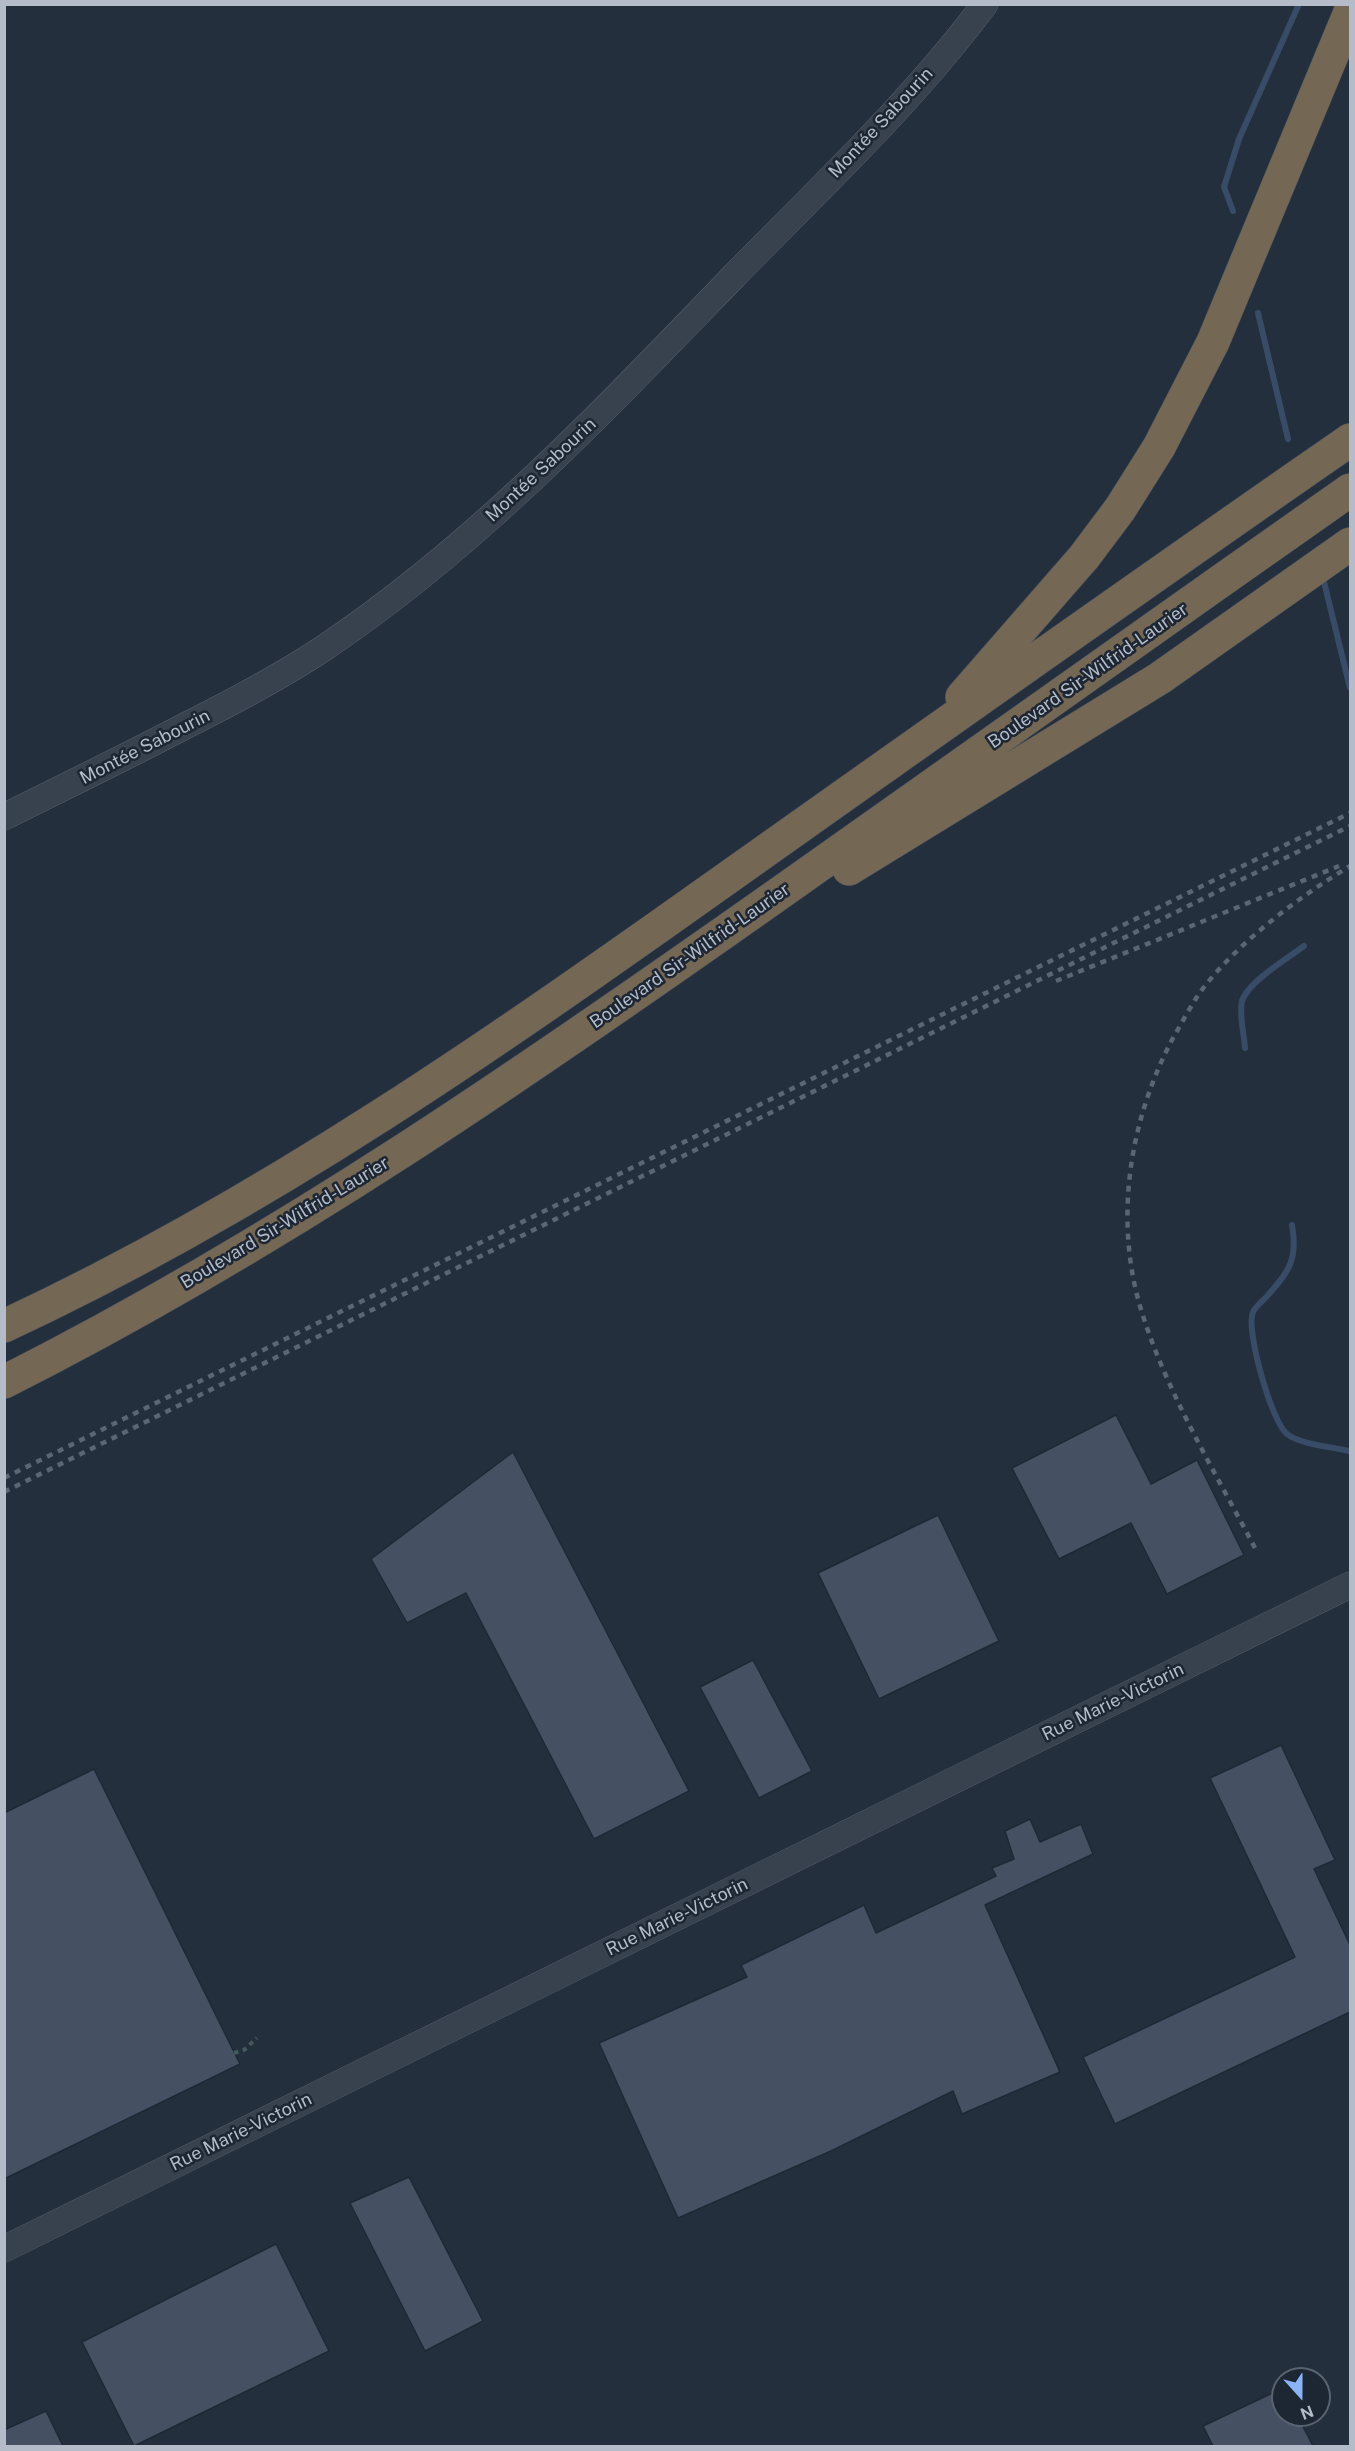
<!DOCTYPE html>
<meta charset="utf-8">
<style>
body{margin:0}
#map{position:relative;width:1355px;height:2451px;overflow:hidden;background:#242f3e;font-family:"Public Sans",sans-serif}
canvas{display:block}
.frame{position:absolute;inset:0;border:6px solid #b4bcc9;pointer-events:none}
.north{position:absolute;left:1271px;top:2367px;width:60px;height:60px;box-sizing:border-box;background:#1d2633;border:2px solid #59626f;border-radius:50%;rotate:159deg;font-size:16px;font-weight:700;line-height:24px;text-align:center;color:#b4bcc9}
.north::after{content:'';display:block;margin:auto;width:21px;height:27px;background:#8ab4f8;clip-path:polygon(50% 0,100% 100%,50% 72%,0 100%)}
</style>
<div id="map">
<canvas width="1355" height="2451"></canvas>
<div class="frame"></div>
<div class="north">N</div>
</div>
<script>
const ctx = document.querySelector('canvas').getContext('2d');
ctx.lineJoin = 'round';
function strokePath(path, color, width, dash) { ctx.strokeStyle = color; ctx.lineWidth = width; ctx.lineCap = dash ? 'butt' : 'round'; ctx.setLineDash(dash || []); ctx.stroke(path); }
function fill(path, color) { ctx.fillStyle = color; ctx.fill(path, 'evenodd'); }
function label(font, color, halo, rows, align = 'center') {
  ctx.font = font + ' "Public Sans",sans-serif'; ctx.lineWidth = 5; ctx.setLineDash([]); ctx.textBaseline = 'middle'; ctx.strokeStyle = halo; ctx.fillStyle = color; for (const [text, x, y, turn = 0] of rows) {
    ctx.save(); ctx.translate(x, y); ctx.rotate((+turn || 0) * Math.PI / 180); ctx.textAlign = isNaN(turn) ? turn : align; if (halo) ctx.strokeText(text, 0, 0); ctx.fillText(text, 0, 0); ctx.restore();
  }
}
strokePath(new Path2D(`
 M1233,211L1224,187L1239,139L1299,4
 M1258,313L1288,439
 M1324,582L1350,688
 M1245,1048C1244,1034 1239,1015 1242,1001C1248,982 1288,958 1304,946
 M1292,1225C1298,1258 1290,1271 1268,1295C1264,1300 1256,1306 1253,1312C1245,1329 1272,1423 1287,1434C1299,1444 1332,1447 1349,1451`), '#394c67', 6);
const building = new Path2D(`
 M1116,1415L1151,1484L1197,1460L1244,1555L1167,1594L1131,1523L1059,1559L1012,1468Z
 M513,1452L689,1791L594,1839L466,1593L407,1623L371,1559Z
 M938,1515L999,1641L879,1699L818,1573Z
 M753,1660L812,1771L759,1798L700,1687Z
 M1281,1745L1335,1860L1314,1869L1350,1945V2012L1115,2124L1083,2057L1295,1957L1210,1778Z
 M94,1769L240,2064L4,2179V1813Z
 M1030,1819L1040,1842L1081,1824L1093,1854L985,1905L1060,2072L962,2114L953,2091L831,2151L678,2218L599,2043L747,1977L741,1965L864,1905L876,1933L996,1876L992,1868L1014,1859L1005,1831Z
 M409,2177L483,2321L425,2351L350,2203Z
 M276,2244L329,2351L134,2446L82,2342Z
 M1283,2388V2415H1297L1313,2446H1213L1203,2426Z
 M46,2411L63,2446H4V2430Z`);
fill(building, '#455162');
strokePath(building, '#1f2835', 1.5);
const minor = new Path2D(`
 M4,817C64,787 124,758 183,727C231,703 279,678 324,648C479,544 606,408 735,275C820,188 911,103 985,4
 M4,2249L1350,1585`);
const highway = new Path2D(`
 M962,697L1084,557L1120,509L1159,447L1213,342L1350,12
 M849,869L1160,678L1350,544
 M4,1326C267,1204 505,1036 740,869C943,725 1146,581 1350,440
 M4,1382C280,1243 535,1066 787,888C975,755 1162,622 1350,490`);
strokePath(minor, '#565f6c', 27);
strokePath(highway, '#434c59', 34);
strokePath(new Path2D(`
 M234,2053L244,2050L257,2038`), '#44595c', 4, [4.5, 4.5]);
strokePath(minor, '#38414e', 26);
strokePath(highway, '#746855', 33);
strokePath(new Path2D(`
 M1056,981L1339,866
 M4,1478L1350,813
 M4,1492L1350,826
 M1255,1548C1215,1472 1164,1388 1140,1306C1114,1217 1130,1119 1173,1038C1183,1021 1192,1003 1204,987C1241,940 1299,897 1350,866`), '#5a6575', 4.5, [6, 6]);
label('18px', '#b4bcc9', '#1d2633', [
 ["Montée Sabourin",881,123,-47],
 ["Montée Sabourin",541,470,-43],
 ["Boulevard Sir-Wilfrid-Laurier",1088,676,-35],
 ["Montée Sabourin",145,747,-27],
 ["Boulevard Sir-Wilfrid-Laurier",690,956,-35],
 ["Boulevard Sir-Wilfrid-Laurier",285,1223,-31],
 ["Rue Marie-Victorin",1113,1702,-26],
 ["Rue Marie-Victorin",677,1917,-26],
 ["Rue Marie-Victorin",241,2132,-26]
]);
</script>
